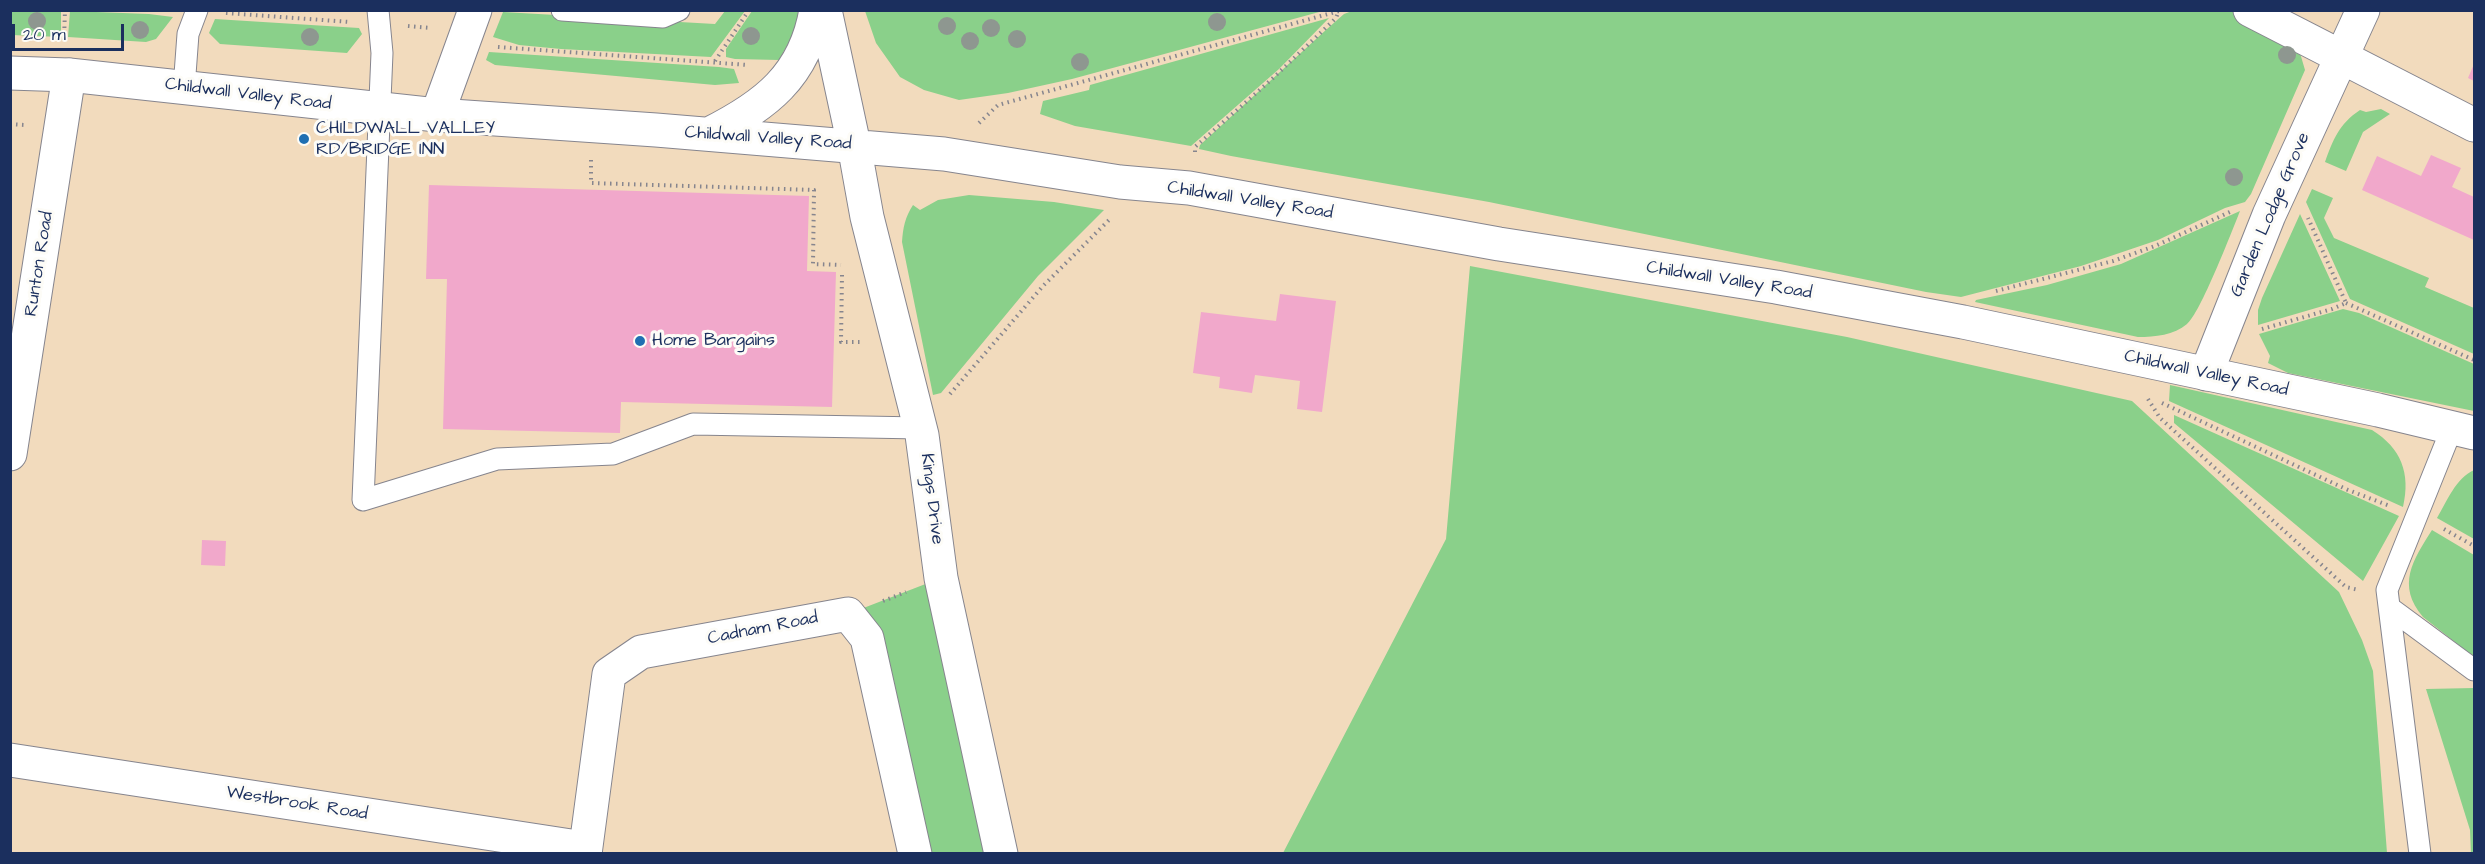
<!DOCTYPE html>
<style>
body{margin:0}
#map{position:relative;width:2485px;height:864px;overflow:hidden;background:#f2dbbd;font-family:"Architects Daughter",sans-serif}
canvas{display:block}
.frame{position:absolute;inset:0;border:12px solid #1b2f5e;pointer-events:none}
.scale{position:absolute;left:12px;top:24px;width:112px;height:27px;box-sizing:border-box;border:3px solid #1b2f5e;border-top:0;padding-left:8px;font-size:18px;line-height:21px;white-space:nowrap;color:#1b2f5e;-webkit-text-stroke:4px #fdfcf7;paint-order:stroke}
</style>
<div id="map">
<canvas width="2485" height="864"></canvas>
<div class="frame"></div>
<div class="scale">20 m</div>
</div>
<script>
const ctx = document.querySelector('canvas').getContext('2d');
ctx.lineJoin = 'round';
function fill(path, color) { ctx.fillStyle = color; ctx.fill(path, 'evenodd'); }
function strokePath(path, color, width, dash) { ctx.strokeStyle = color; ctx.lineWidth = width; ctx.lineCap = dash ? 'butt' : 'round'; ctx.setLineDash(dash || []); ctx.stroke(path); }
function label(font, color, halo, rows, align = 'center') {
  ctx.font = font + ' "Architects Daughter",sans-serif'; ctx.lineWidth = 6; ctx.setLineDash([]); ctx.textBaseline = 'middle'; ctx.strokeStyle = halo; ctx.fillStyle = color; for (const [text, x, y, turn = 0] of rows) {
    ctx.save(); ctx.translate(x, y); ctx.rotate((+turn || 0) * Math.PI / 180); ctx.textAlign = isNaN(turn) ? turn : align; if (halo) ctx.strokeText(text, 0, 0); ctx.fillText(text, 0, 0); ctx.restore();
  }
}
fill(new Path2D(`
 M11,10L61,11V37L11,35Z
 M70,11L149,14L173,17L156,39L146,42L68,37Z
 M725,11H745L711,57L561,49L519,45L493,37L503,12L715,24Z
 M752,11H801L799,24L779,60L735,59L726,57V49Z
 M865,11V10L1323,11L1072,79L1008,93L959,100L924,90L900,77L876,43Z
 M1352,11H2240L2300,53L2305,70L2251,194L2245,202L2225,208L2158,240L2081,266L1961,297L1926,292L1489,202L1231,156L1199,149L1200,145L1327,29L1344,14Z
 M1329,18L1279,69L1191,146L1075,126L1040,114L1043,101L1089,90L1090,85Z
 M215,19L359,28L362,34L347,53L220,44L209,33Z
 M489,52L719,67L734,69L739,83L715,85L495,65L486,60Z
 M2381,109L2390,114L2363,132L2346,171L2325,162C2333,140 2339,124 2360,110L2366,112Z
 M2312,189L2333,198L2324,218L2334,238L2429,278L2425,287L2474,308V354L2350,299L2306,202Z
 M969,195L1054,202L1104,210L1038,276L941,393L933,395L902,242C903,228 905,217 913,205L920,210L938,200Z
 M2240,211C2232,231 2200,314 2187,324C2174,335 2155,337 2138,337L1975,302L1976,300L2047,285L2121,264Z
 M2300,214L2340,301L2258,325V310L2262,298Z
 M1470,266L1847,337L2132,401L2339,592L2362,640L2373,671L2387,853H1283L1446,539Z
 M2343,309L2359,313L2474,364V411L2288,373L2268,363L2270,356L2259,334Z
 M2170,385L2372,430C2401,448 2411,473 2403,507L2169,401Z
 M2174,415L2399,516L2363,581L2174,423Z
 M2474,470V539L2437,518C2447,501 2456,478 2474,470Z
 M2432,530L2474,555V657L2423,617C2396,585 2413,560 2432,530Z
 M941,578L999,853H911L848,614Z
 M2474,688V853L2471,854L2470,830L2426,689Z`), '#8ad08a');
fill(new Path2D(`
 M2474,64V81L2468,78Z
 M2431,155L2461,168L2452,187L2474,197V240L2362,190L2377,156L2421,176Z
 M429,185L809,196L807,271L836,272L832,407L621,402L620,433L443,429L447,279H426Z
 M1280,294L1336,301L1322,412L1297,409L1300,381L1255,375L1252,393L1219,388L1220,377L1193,373L1201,312L1276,321Z
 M202,540L226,541L225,566L201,565Z`), '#f1a8cb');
const lane = new Path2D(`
 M378,10L382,53L363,500L497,459L613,454L693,424L921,428
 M562,10L663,17L679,10
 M184,88L188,34L197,10
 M2390,608L2474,670
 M2420,854L2387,590L2452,428`);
const street = new Path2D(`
 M2250,10L2474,125
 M437,115L475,10
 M854,145L867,217L922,435L941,578L1001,854
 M2206,374L2269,215L2363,10
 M10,454L69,75
 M10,760L584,848
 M585,854L609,674L641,652L848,614L867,638L915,854`);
const secondary = new Path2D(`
 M825,10L854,145
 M10,73L69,75L437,115L656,130L944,154L1120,182L1189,188L1499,244L1776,287L1963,322L2378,410L2474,433
 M709,134C765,106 805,76 816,10`);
strokePath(lane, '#86858e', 23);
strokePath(street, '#86858e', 35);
strokePath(secondary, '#86858e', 35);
strokePath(new Path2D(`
 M226,13L350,22
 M408,26L431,28
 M64,40L65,10
 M498,47L748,65
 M715,61L749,10
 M979,123L998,105L1339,11
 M10,124L25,125
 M1195,152V147L1271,80L1336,18L1339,10
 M591,160V183L814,190L813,264L841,265
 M842,275L841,342H862
 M1996,291L2113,261L2155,246L2232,211
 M2346,303L2474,360
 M2262,329L2332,309L2346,303L2308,218
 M950,394L1043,286L1111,218
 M2148,399L2160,418L2346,587L2359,590
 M2162,403L2348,490L2390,506
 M2444,529L2474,546
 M883,601L906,592`), '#86858e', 4, [1.5, 4.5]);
strokePath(lane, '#fff', 21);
strokePath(street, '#fff', 33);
strokePath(secondary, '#fff', 33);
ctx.fillStyle = '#8e9790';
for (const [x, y] of [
 [37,21],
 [1217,22],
 [947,26],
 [991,28],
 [140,30],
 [751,36],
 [310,37],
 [1017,39],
 [970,41],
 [2287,55],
 [1080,62],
 [2234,177]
]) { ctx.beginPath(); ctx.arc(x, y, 9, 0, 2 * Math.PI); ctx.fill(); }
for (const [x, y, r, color] of [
 [304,139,6,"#1f6fb2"],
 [640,341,6,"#1f6fb2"]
]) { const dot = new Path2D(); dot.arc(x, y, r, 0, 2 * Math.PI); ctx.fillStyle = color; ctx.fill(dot); strokePath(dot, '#fdfcf7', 2); }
label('18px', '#1b2f5e', '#fdfcf7', [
 ["Childwall Valley Road",248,95,7],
 ["Childwall Valley Road",768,139,4],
 ["Childwall Valley Road",1250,201,9],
 ["Garden Lodge Grove",2271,215,-67],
 ["Runton Road",40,264,-81],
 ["Childwall Valley Road",1729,281,9],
 ["Childwall Valley Road",2206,374,12],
 ["Kings Drive",931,499,83],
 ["Cadnam Road",763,629,-11],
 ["Westbrook Road",297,804,9]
]);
label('18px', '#1b2f5e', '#fdfcf7', [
 ["CHILDWALL VALLEY",316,129],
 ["RD/BRIDGE INN",316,150],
 ["Home Bargains",652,341]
], 'left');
</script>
